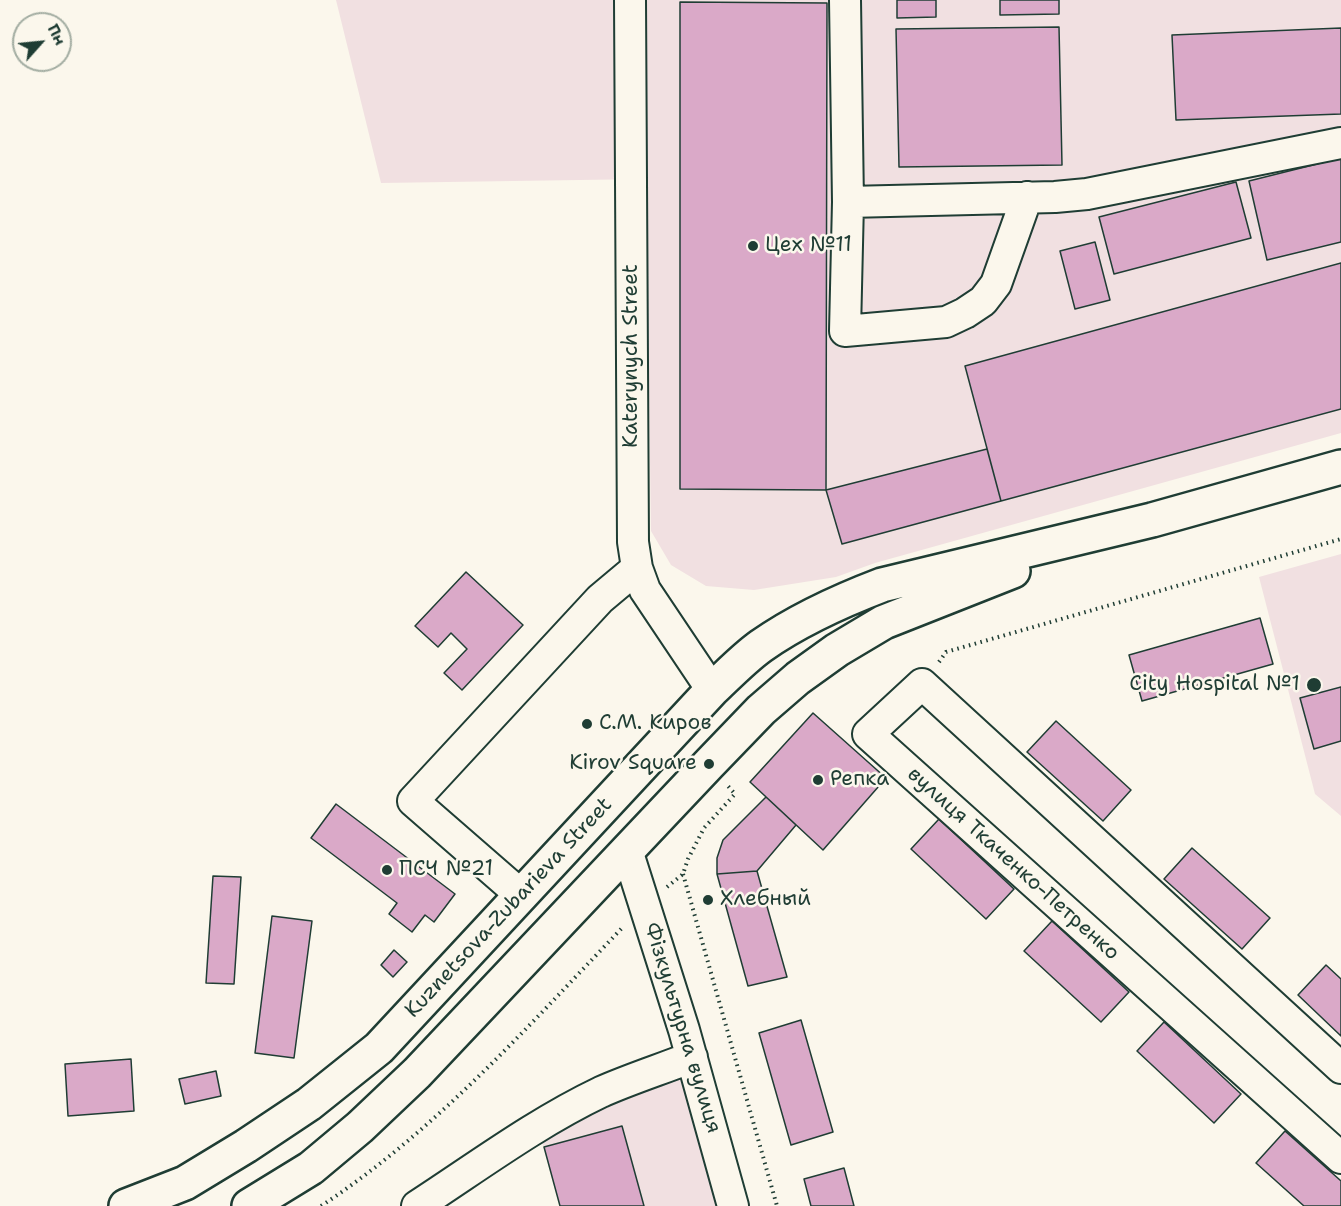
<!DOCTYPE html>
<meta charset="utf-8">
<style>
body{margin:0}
#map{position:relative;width:1341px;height:1206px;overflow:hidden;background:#fbf7ec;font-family:"Shantell Sans",sans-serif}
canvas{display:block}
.north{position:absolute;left:12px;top:12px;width:60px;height:60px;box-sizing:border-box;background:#fbf7ec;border:2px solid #a3ada2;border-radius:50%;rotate:63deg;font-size:16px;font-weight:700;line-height:24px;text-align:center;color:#1f3d34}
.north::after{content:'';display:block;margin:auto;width:21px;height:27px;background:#1f3d34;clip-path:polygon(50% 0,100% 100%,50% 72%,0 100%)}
</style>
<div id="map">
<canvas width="1341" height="1206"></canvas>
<div class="north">Пн</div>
</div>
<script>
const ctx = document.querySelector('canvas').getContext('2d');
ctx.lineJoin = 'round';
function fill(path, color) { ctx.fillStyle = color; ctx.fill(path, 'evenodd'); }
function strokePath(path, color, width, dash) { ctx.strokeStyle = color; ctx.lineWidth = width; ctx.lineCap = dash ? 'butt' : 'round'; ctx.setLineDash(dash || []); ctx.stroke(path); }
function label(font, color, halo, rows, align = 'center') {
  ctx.font = font + ' "Shantell Sans",sans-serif'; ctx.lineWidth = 5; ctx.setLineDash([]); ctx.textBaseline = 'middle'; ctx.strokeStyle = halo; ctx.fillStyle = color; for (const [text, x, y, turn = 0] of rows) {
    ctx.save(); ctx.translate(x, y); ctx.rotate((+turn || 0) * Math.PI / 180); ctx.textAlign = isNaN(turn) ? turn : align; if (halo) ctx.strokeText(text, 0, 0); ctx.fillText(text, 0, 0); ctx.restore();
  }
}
fill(new Path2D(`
 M336,0H1341V433L875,563L836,577L754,590L706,586L671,565L651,531L646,179L381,183Z
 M1341,554V816L1315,794L1259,577Z
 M688,1070L725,1206H560L540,1134Z`), '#f1e0e1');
const building = new Path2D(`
 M897,0H936V17L897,18Z
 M1000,0H1059V14L1000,15Z
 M680,2L827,3L826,490L680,489Z
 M1059,27L1062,165L899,167L896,29Z
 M1341,28V114L1176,120L1172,35Z
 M1341,158V242L1267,260L1249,181Z
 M1236,182L1251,238L1114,274L1099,217Z
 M1095,242L1110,300L1075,309L1060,251Z
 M1341,263V409L1001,501L965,366Z
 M987,449L1001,501L842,544L826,490Z
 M466,572L523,625L462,690L444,673L467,649L451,633L438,647L415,626Z
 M1260,618L1273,664L1142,701L1129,655Z
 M1341,687V741L1314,749L1300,698Z
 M813,713L886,778L823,850L750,782Z
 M1056,721L1131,790L1103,821L1027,752Z
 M766,797L796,825L757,871L717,874V858L723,840Z
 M336,804L455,894L434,922L425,915L412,932L389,914L397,903L311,838Z
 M939,819L1014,889L986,919L911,849Z
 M1192,848L1270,918L1242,949L1164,879Z
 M757,871L787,977L748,986L717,874Z
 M213,876L241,877L234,984L206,983Z
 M272,916L312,921L294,1058L255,1053Z
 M1052,921L1129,992L1101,1022L1024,951Z
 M394,950L407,962L393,977L381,965Z
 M1326,965L1341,979V1036L1298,995Z
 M801,1020L833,1132L791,1145L759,1033Z
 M1164,1022L1241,1094L1214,1123L1137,1051Z
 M131,1059L134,1111L68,1116L65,1064Z
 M216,1071L221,1096L185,1104L179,1079Z
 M622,1126L644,1206H560L544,1147Z
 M1285,1131L1341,1181V1206H1304L1256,1163Z
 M844,1168L854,1206H811L804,1179Z`);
fill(building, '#daa9c8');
strokePath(building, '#1f3d34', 1.5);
const minor = new Path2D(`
 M630,0L633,542L637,568L645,590L712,690
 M845,0L848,202L845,331L946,322L965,313L983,301L996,284L1027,197
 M848,202L1055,197L1087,194L1341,143
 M627,850L684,1030L733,1206
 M521,895L413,801L600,599L637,568
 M1341,1068L922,684L868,734L1341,1158
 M417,1206C477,1167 536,1123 601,1092C630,1079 662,1069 692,1057`);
const major = new Path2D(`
 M126,1206L185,1183L246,1146L309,1104L379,1048L712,690C728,675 743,659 761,646C798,620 840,601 882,585L1152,520L1341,467
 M249,1206L311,1168L360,1127L417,1073L709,764L761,710L798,678L837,650L884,622L1013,571`);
strokePath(minor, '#1f3d34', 34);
strokePath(major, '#1f3d34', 38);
strokePath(new Path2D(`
 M939,662L946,652L1341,539
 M683,874L777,1206
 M667,887L683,874L688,859L704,828L735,794L728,786
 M321,1206C437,1130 529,1025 624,926`), '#1f3d34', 4, [1.5, 4.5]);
strokePath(minor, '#fbf7ec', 30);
strokePath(major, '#fbf7ec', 33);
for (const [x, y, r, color] of [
 [753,246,6,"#1f3d34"],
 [1314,685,8,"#1f3d34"],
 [587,724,6,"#1f3d34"],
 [709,764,6,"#1f3d34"],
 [818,780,6,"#1f3d34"],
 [387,870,6,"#1f3d34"],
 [708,900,6,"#1f3d34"]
]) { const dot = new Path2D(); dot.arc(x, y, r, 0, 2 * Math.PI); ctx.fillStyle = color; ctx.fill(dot); strokePath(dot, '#fbf7ec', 2); }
label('21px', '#1f3d34', '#fbf7ec', [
 ["Цех №11",765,246],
 ["City Hospital №1",1300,685,"right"],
 ["С.М. Киров",599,724],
 ["Kirov Square",697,764,"right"],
 ["Репка",830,780],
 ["ПСЧ №21",399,870],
 ["Хлебный",720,900]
], 'left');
label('21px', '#1f3d34', '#fbf7ec', [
 ["Katerynych Street",632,356,-90],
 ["вулиця Ткаченко-Петренко",1013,864,42],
 ["Kuznetsova-Zubarieva Street",509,908,-47],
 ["Фізкультурна вулиця",682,1028,73]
]);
</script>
